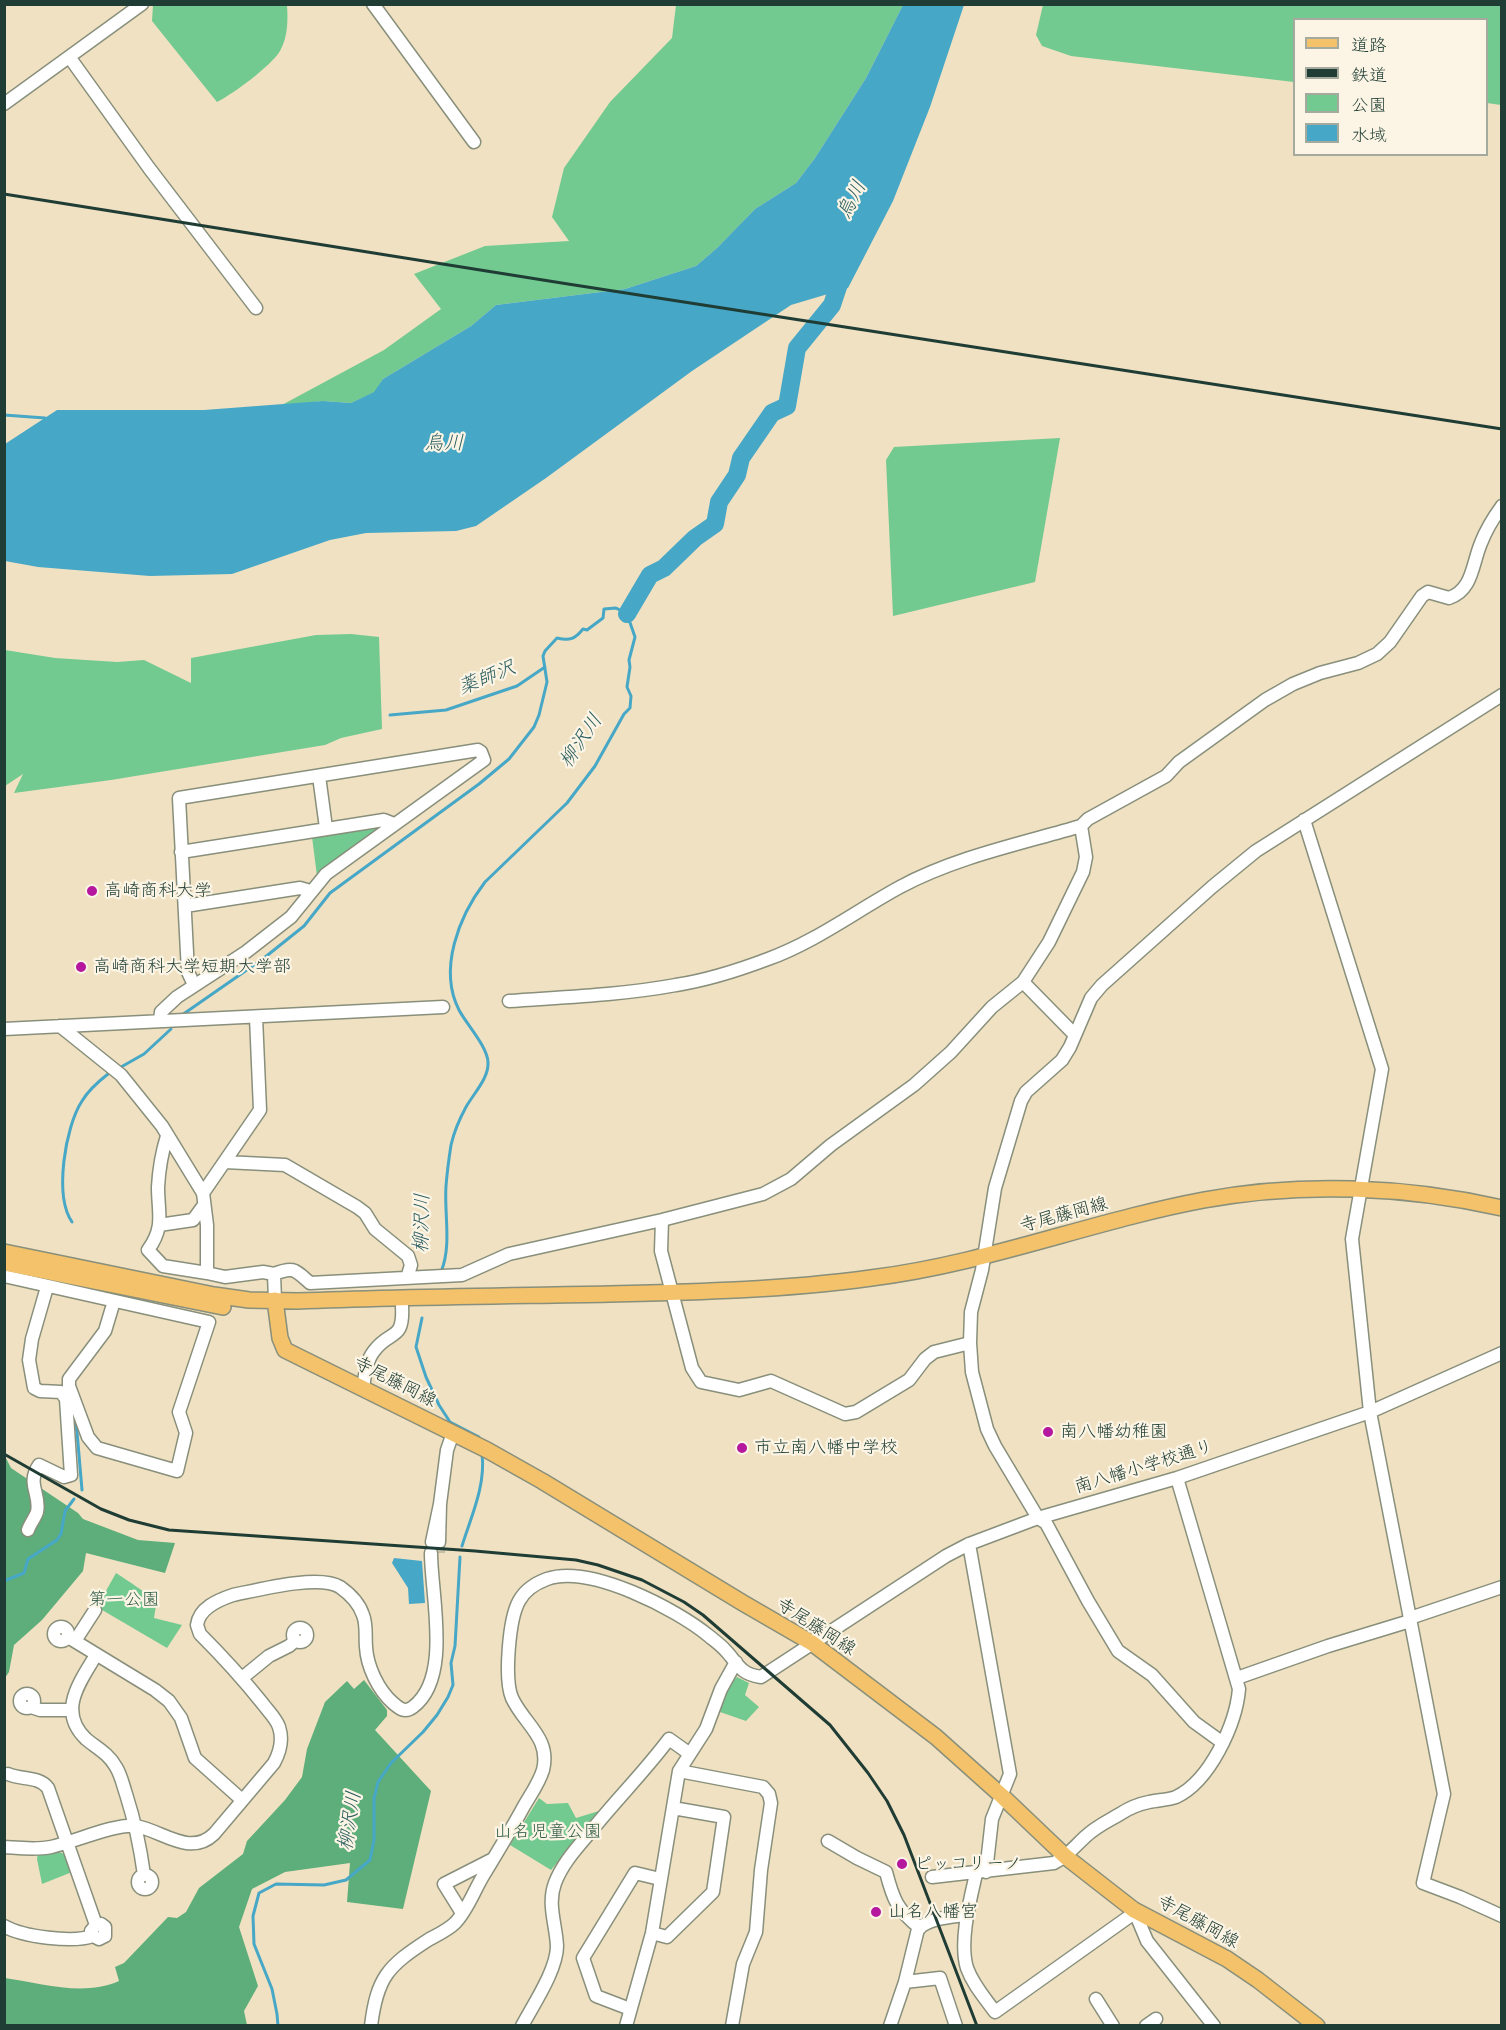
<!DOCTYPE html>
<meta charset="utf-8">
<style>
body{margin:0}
#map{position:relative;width:1506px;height:2030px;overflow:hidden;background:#f0e1c2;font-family:"Playpen Sans","Klee One",sans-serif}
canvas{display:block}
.frame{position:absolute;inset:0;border:6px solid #1f3d34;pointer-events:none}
.legend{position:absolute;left:1293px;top:18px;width:195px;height:138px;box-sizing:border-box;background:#fcf5e5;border:2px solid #a4ab9e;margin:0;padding:8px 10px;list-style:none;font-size:18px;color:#1f3d34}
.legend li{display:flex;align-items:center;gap:12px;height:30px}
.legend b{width:30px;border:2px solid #a4ab9e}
</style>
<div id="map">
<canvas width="1506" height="2030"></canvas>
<div class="frame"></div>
<ul class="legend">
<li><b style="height:8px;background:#f3c26a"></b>道路</li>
<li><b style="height:8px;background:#1f3d34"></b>鉄道</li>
<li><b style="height:16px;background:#72ca90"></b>公園</li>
<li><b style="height:16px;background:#47a7c6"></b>水域</li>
</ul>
</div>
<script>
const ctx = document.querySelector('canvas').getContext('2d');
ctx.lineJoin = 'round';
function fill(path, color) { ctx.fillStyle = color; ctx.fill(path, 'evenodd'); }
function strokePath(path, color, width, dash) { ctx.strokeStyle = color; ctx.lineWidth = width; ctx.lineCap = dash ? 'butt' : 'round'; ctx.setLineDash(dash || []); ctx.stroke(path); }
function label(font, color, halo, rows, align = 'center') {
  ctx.font = font + ' "Playpen Sans","Klee One",sans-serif'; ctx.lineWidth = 4.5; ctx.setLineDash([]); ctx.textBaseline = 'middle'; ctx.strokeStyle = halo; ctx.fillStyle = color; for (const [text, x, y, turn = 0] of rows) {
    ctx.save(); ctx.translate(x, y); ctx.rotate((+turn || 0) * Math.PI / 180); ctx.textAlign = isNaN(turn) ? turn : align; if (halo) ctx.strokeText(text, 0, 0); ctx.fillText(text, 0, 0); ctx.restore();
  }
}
fill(new Path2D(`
 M287,5C288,20 288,37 280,51C271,66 233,94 217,102L152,21L153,5Z
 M676,5H903L866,78L815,158L796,183L755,209L717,248L696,266L625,289L496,305L471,326L383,379L375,392L351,403L323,401L280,406L384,350L441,309L414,274L485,246L569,241L552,217L564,168L610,102L672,38Z
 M1043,5H1501V105L1487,103L1486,20H1294V82L1071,56L1042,46L1036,35Z
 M1060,438L1035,582L893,616L886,460L894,447Z
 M351,634L379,637L382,729L341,738L325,745L111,780L14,793L23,774L5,786V650L55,658L117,662L144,660L191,683V658L316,635Z
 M376,827L377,830L317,876L312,837Z
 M116,1573C131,1582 142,1592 157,1599L154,1618L182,1625L167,1648L97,1607Z
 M737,1677L749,1683L745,1695L759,1707L746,1721L720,1712L728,1685Z
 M539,1798L547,1804L568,1803L576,1818L599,1811L551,1870L510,1845Z
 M57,1851L66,1855L72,1872L42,1884L37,1859L38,1853Z`), '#72ca90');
fill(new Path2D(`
 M4,1454L11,1468L78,1513L83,1519L138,1540L175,1543L165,1573L86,1553L83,1571L42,1620L14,1645L9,1672L5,1678Z
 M364,1680L387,1710V1716L375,1730L431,1791L403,1909L347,1902L350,1863L285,1872L252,1889L239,1927L258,1986L244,2011L247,2025H5V1978C41,1983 83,1997 119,1981L115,1967L124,1963L168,1917L177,1918L186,1912L199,1888L243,1854L247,1841L285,1800L302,1777L307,1749L325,1702L347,1681L354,1689Z`), '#5dae7a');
fill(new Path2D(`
 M903,5H964L930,107L893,201L848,288L791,305L692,371L546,478L476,526L456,531L366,533L330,540L232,574L150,576L38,567L5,561V444L57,410H204L323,401L351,403L374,392L383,379L471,326L496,305L625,289L696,266L717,248L755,209L796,183L815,158L866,78Z
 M394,1558L422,1561L425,1603L409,1604L408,1588L392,1563Z`), '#47a7c6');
strokePath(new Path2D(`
 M4,415L45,418
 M390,715L446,710L517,686L545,667
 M182,1015L264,958L304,926L330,893L479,784L509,759L534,727L539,715L547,682L543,656L545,651L557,638C570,641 575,639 583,629L587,630L603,618L604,609L616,608L627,614L635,637L629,660L630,667L627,687L631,696L630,708L624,714L595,766L567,803L485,882C459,916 438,969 459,1010C467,1025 487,1046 488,1062C489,1078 474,1093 466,1107C460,1118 454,1132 451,1145C449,1158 447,1173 446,1186C444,1214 452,1245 441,1272
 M121,1067L144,1054L171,1029
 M72,1222C54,1196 65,1127 82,1101C88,1091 99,1081 108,1074
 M422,1318L416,1347L426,1377L439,1405L450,1422L479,1437L480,1442
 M74,1414L77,1432L82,1490
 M462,1546C471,1517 486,1485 482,1454
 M4,1581L24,1573L28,1559L57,1540L61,1534L65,1511L74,1499
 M278,2026L277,2014L272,1989L254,1944L253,1916L259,1893L276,1884L324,1885L346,1880L370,1860L374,1840V1799L378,1782L391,1763L423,1732L437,1715L448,1697L453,1685L451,1663L455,1646L460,1557`), '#47a7c6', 3);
strokePath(new Path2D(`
 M627,614L650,575L664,568L695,538L715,524L719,502L737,475L741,458L772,413L787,406L797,348L832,305L844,269`), '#47a7c6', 18);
strokePath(new Path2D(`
 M439,1553V1542`), '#c6c0a6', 12, [12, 6]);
const minor = new Path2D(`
 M373,4L474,142
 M70,58L149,168L256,308
 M4,104L142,4
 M319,776L326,828
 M1304,820L1382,1069L1352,1239L1370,1412L1444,1794L1423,1883L1460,1897L1502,1916
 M181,852L384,820L394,824
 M185,906L300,888L310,891
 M1023,982L1074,1034
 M509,1001C564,997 622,995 676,985C708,980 739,970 768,959C815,942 856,911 900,887C956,857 1020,844 1081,826L1088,819L1166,776L1179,762L1265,700L1293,684L1320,673L1358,663L1377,654L1390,642L1422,596L1428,592L1449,598C1473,590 1472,564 1481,543C1486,530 1494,517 1502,506
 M160,1020L161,1012L177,997L246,952L291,917L326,874L484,760L481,752L478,750L179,798L188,972L194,985
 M60,1026L121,1075L162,1126L203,1193L207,1225V1273L225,1277L263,1272L274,1274
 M4,1029L443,1007
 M167,1136C162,1152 159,1169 158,1187C158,1213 165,1227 148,1250L163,1266L207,1273
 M225,1162L285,1165L357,1207L365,1213L375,1229L408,1256L411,1265L407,1278
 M203,1193L260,1110L256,1017
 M662,1220L661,1251L692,1368L701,1382L739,1390L771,1381L845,1414L856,1412L909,1380L925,1359L934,1352L970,1343
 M159,1225L193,1220L204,1205
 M4,1276L209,1322L179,1412L186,1433L177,1471L97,1448L88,1437L69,1386V1379L105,1331L114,1301
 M275,1300L274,1274C294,1266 295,1270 310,1283L462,1275L509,1254L662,1220L763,1194L791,1179L831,1145L914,1085L951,1052L992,1007L1023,982L1049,942L1083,872L1086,857L1081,826
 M363,1388C365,1375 366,1361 374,1351C390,1329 404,1342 402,1306
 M440,1504L447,1450L453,1433
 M28,1530C30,1524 35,1518 37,1512C41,1494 26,1484 39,1465L64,1477L71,1475L66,1399L61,1392L40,1391L34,1388L29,1360L32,1339L47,1287
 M432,1542L440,1504L439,1542
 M969,1544L1010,1774L992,1819L986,1872
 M1410,1618L1502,1587
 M54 1634a7 7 0 1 1 14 0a7 7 0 1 1-14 0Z
 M293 1635a7 7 0 1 1 14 0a7 7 0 1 1-14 0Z
 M68,1637L155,1690L169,1701L181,1718L195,1758L242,1800
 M75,1641L95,1610
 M96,1655C80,1682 57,1711 86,1739C97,1748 109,1754 116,1767C121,1775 123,1785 126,1794C135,1822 140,1845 144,1875
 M242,1678L269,1656L289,1646L295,1641
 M1237,1678L1328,1646L1410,1621
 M20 1701a7 7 0 1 1 14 0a7 7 0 1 1-14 0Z
 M31,1707L40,1710H72
 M1223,1743L1194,1722L1152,1675L1118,1651L1088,1601L1046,1523L1038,1518L995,1446L987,1429L972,1372L970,1343L971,1312L982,1270L995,1188L1021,1101L1026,1092L1062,1060L1070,1047L1091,998L1102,985L1212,887L1256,851L1502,695
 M679,1771L763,1787L769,1794L771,1803L761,1870L756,1932L743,1964L732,2026
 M8,1774C21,1780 39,1776 48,1788L96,1925
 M828,1841L857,1858L886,1872C893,1899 897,1910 920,1928
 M4,1847C20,1848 36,1850 51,1847C74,1842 116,1823 136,1826C163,1831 190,1857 214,1834L274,1763C280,1752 283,1739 279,1727C276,1718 268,1711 263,1704C243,1679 222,1656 200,1634L197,1625C199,1608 218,1600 233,1595C258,1590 319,1574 340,1587C350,1594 359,1603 363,1615C367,1625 365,1636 366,1647C367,1666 378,1690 393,1703C400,1709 405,1713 413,1707C452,1678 431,1595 431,1553
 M976,1874C970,1900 959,1942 967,1968C973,1985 985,1998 995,2012L1130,1916L1134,1910L1147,1941L1214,2026
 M138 1882a7 7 0 1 1 14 0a7 7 0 1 1-14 0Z
 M932,1877L1054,1863C1068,1856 1074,1847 1085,1837C1095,1827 1108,1821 1120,1814C1129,1808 1139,1804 1149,1802C1158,1800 1168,1800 1176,1797C1210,1781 1236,1724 1239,1689L1177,1478
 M462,1913L444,1884L493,1859
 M4,1926C23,1937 73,1943 93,1936L99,1939L105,1936V1927L101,1924L96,1925L91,1931L93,1936
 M652,1933L667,1937L713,1892L724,1817L673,1808
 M905,1982L940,1978L956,2026
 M1096,1999L1113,2026
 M630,2009L596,1996L583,1958L635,1873L660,1879
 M371,2026C377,1977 388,1966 428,1940C437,1935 448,1930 455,1923C467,1911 474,1891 483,1876C497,1853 511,1830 524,1806C531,1794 539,1783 543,1770C551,1738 524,1724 512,1698C504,1679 509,1619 519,1601C525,1590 536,1583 547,1579C590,1564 676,1609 709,1636C715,1641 721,1645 726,1651C732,1657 737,1666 744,1671C749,1675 755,1676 761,1677L946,1556L969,1544L1038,1518L1177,1478L1370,1412L1502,1353
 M522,2026C533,2005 557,1970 557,1946C556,1924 547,1904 555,1883C563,1862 578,1847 592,1830C617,1799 645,1771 669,1739L690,1754
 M626,2026L652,1933L679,1771L706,1729L721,1689L736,1662
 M890,2026L905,1982L918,1929C929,1918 951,1917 966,1915
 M1146,2026L1156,2019`);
const major = new Path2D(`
 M4,1252L214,1295L249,1300L297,1301C401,1297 505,1296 609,1294C696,1292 784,1290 871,1278C985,1264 1092,1221 1204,1200C1301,1182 1405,1186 1502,1208
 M4,1263L223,1307
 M275,1300L280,1338L285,1350L487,1450L542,1481L743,1603L812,1643L936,1737L1002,1796L1066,1857L1134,1910L1227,1959L1258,1980L1317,2026`);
strokePath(minor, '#888f7b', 15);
strokePath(major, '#888f7b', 18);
strokePath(minor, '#fff', 12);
strokePath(major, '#f3c26a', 15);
strokePath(new Path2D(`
 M4,194L568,284L1502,429
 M4,1454L101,1509L129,1520L169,1530L475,1551L576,1560L598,1565L642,1580L684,1602L703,1615L830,1725L868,1773L887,1801L904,1835L977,2026`), '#1f3d34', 3);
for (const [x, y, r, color] of [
 [92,891,6,"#b5179e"],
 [81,967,6,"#b5179e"],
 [1048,1432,6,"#b5179e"],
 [742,1448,6,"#b5179e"],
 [902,1864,6,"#b5179e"],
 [876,1912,6,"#b5179e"]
]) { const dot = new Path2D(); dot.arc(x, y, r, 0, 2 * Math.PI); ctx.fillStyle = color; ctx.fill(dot); strokePath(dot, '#fcf5e5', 2); }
label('18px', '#1f3d34', '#fcf5e5', [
 ["高崎商科大学",104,891],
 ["高崎商科大学短期大学部",93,967],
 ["南八幡幼稚園",1060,1432],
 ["市立南八幡中学校",754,1448],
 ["ピッコリーノ",914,1864],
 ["山名八幡宮",888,1912]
], 'left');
label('18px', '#1f3d34', '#fcf5e5', [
 ["寺尾藤岡線",1064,1215,-15],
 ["寺尾藤岡線",395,1382,27],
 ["南八幡小学校通り",1144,1467,-17],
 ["寺尾藤岡線",816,1627,33],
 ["寺尾藤岡線",1198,1922,29]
]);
label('18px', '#34604b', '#fcf5e5', [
 ["第一公園",124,1600],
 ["山名児童公園",548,1832]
]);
label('italic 20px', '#2b5d60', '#fcf5e5', [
 ["烏川",852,200,-63],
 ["烏川",444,443],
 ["薬師沢",487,678,-22],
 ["柳沢川",581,741,-56],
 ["柳沢川",422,1223,-88],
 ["柳沢川",350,1821,-81]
]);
</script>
